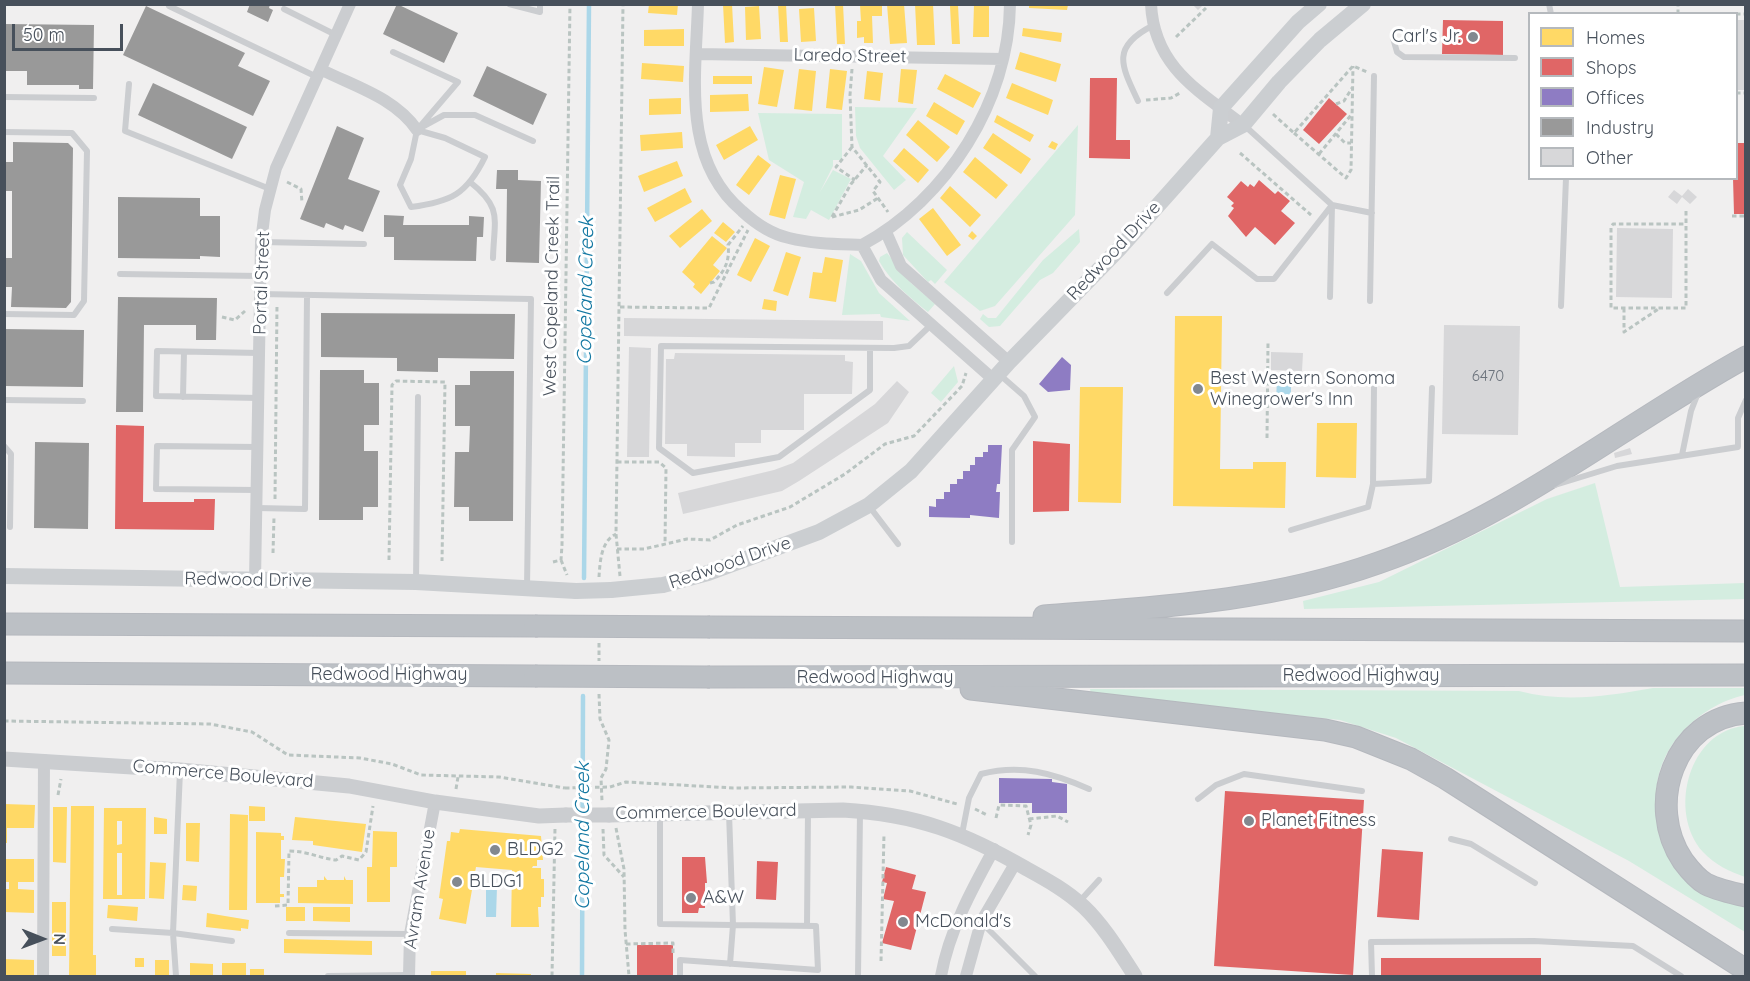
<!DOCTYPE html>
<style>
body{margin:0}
#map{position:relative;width:1750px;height:981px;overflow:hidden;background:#f0efef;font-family:Quicksand,sans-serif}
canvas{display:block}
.frame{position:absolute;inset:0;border:6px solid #47505b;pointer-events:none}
.legend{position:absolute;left:1528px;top:12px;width:210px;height:168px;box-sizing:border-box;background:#fff;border:2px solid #b5b9bd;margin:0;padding:8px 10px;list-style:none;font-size:18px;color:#47505b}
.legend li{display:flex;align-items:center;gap:12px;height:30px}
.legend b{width:30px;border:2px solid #b5b9bd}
.north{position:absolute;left:12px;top:909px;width:60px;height:60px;-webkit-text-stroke:4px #fff;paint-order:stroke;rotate:91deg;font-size:16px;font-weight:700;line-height:24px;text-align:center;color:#47505b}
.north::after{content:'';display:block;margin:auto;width:21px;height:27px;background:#47505b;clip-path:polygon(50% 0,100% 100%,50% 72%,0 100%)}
.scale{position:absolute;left:12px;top:24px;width:111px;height:27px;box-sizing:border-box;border:3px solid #47505b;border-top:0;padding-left:8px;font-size:18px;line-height:21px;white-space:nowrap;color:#47505b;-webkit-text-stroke:4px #fff;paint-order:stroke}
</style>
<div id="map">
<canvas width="1750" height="981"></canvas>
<div class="frame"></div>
<ul class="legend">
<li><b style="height:16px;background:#ffd966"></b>Homes</li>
<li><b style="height:16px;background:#e06666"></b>Shops</li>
<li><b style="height:16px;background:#8e7cc3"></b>Offices</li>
<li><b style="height:16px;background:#999"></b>Industry</li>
<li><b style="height:16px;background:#d7d7d9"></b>Other</li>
</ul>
<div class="north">N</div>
<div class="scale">50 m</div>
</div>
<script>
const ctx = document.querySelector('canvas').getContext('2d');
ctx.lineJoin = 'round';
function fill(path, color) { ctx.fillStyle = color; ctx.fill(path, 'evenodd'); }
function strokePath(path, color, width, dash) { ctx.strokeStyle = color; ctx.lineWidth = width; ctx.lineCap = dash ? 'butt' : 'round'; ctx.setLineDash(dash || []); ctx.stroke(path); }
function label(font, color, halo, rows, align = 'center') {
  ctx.font = font + ' Quicksand,sans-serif'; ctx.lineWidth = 6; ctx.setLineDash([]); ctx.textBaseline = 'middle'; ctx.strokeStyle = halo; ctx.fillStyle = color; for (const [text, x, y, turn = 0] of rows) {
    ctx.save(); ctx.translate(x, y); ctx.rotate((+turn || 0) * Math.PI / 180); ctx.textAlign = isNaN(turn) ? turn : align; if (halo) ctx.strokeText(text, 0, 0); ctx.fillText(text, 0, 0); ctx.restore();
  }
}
fill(new Path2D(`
 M855,107L917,108L883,156L906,180L894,190L860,148L856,136Z
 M758,113L842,114V160H833V166L820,192L833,170L851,179L829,220L811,210L806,219L793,217L804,182L769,160Z
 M1078,125L1075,215L995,306L980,311L944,282Z
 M1079,229L1080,242L1053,273L1040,280L1000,326L989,327L980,319L983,314L988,318H996L1043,260Z
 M907,232L947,270L935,284L931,280L928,282L903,255L902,238Z
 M887,253L911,283L935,304L928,312C909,297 892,283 879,261L880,257Z
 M850,254L861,261L879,293L910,321L881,317L880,314L842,315Z
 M954,366L958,382L941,402L931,393Z
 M1595,483L1620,587L1745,583V599L1304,609L1303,601L1379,582L1547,499Z
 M1653,688H1745V695C1699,705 1653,749 1657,800C1658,817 1666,834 1670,850L1745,904V932L1629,861L1396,738L1340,720L1091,694L1090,689L1519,691C1564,703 1608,696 1653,688Z
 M1745,726V877C1729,871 1715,865 1703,852C1667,812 1689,730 1745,726Z`), '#d4ede0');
fill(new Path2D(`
 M1277,377L1291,378V404L1276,403Z
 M486,887H497L496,917H486Z`), '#abd7e9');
fill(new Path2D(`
 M649,4H678L677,15L648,13Z
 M723,4H732L734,42L725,43Z
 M778,4H786L788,42H780Z
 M835,4H843L845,44H837Z
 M887,4H904L907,43L890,44Z
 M915,4H933L935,45H917Z
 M974,4H989V37H973Z
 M860,5H882V16H872L873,43H864V37L857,38V21H861Z
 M958,5L960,44H952L950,6Z
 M1029,5H1068L1067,10L1029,8Z
 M759,6L761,39L746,40L745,7Z
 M814,8L816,41L801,42L799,9Z
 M1023,28L1062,33L1061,42L1022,36Z
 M684,29V46H644V30Z
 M1020,52L1061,64L1056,82L1015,69Z
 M642,63L684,66L683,82L641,79Z
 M764,67L784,70L777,107L758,104Z
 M799,69L816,71L812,111L794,109Z
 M830,69L847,71L842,110L826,108Z
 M901,69L917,70L913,104L898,102Z
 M867,71L883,73L880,101L864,99Z
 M945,74L981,93L973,108L937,89Z
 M713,76H752V84H713Z
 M1012,83L1053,100L1048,115L1006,98Z
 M748,94L749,111L710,112V95Z
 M681,98V114L649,115V99Z
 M934,102L965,121L957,135L926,116Z
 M997,115L1034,135L1030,142L994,122Z
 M918,120L950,147L937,162L906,135Z
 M750,126L758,140L724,160L716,145Z
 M682,132L683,148L641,151L640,135Z
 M993,133L1031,159L1021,174L983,148Z
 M1052,141L1058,144L1055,150L1048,147Z
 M904,148L929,170L918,183L893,161Z
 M758,155L771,165L749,195L736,185Z
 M975,157L1008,185L996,199L963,172Z
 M677,161L683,176L644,192L638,176Z
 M780,175L796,179L785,219L769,215Z
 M950,186L981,215L970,227L940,198Z
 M685,188L692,202L655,222L647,208Z
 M933,208L961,245L947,256L919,219Z
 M702,209L712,221L680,248L669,236Z
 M723,222L735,232L726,242L714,233Z
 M972,231L977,236L973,240L968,236Z
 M712,236L727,248L713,265L720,271L701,294L693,287L695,284L682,272Z
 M755,238L770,246L751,282L737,275Z
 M786,252L801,257L788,296L773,291Z
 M825,257L843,260L836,302L809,298L813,272L822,273Z
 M764,299L777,301L776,311L762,309Z
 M1175,316H1222L1220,469H1253V462H1286L1285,508L1173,506Z
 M1080,387H1123L1121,503L1078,502Z
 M1317,423H1357L1356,478L1316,477Z
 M4,804L35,805L34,828H7V843H4Z
 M71,806H94L93,955H96V976H69Z
 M249,806L265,807V821H249Z
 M53,807H67L66,863L53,862Z
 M104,808H146L145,899H103ZM117,821H122V844L117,845ZM117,853H122V895H117Z
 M230,814L248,815L247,910H229Z
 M154,817L167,819V834H154Z
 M295,817L366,824L362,852L313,845V841L292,840Z
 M186,823H200L199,862L186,861Z
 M460,829L541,836L543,860H537V866H533L532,868H541V879H544V897H541V907H538L539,927H511L512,870L476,867L466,924L439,919L443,899L439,898L447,841H450L451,832L459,833Z
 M373,831L397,832V867H390V902H367V867H372Z
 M256,832L281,833V836H284V840H281V859H285L284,877H280V894H284V897H280V903H256Z
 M4,859H34V882H18V889L34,890V913L4,912V889H9V882H4Z
 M150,862L166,863L164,899L149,898Z
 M324,876L327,880H344V876L346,880H353V904L298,903V887H317V880H324Z
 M183,885L197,886L196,901L182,900Z
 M52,902H66V956H52Z
 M108,905L138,907L137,921L107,918Z
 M286,907H305V921H286Z
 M313,907H350V922L313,921Z
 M207,913L249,920L248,929L241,928V931L206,927Z
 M284,939L372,941V955L284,953Z
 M135,958H144V967H135Z
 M4,959L34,960V976H4Z
 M155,960H169V976H155Z
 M190,963L213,964V976H190Z
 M222,963H246V976H222Z
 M250,969H264V976H250Z
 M431,971H466V976H431Z
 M496,973L531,974V976H496Z`), '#ffd966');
fill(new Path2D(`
 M1443,20L1503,21V55L1442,54Z
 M1090,78H1117L1116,140H1130V159L1089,158Z
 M1329,98L1347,114L1319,144L1303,130Z
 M1736,143H1746V214H1734L1733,178H1736Z
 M1259,180L1275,194L1278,191L1290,201L1281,211L1295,223L1275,245L1255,227L1246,237L1228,216L1234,208L1231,206L1234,203L1227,197L1241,181L1248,187L1250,184L1254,187Z
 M116,425L144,426L143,502H194V499H215L214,530L115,529Z
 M1033,441L1070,444L1069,511L1033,512Z
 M1225,791L1364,800L1353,975L1214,966Z
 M1382,849L1423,852L1419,920L1377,917Z
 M682,857H705L707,883H705V908H699L698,913H682Z
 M757,861L778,862L776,900L756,899Z
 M886,867L916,875L912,889L926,892L911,950L882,943L894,901L883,899L887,883L882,882Z
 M637,945H673V976H637Z
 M1381,958H1541V976H1381Z`), '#e06666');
fill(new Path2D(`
 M1062,357L1071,365L1070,390L1048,392L1039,384Z
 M988,445H1002L1000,484H997L996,492H1000L999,518L970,515V518L929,517V506L936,507V499H944V492H950V484H957V479H963V471H970V465H975V457H983V452H988Z
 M999,778L1052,779V782L1067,784V813H1032V803H999Z`), '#8e7cc3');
fill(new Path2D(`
 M250,4H270L269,8L273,10L268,22L247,12Z
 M397,4L458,33L444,63L383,34Z
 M146,6L245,53L238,66L270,81L253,116L123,55Z
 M5,24L94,25L93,89H79V85H27V71H4Z
 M487,66L547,94L533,125L473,96Z
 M153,83L247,127L232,159L138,115Z
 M337,126L364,138L348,179L380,191L363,232L345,225L343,230L326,223L324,228L300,219Z
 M13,142L68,143L73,148L71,302L66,308L11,307L12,287H4V258H12V191H4V162H13Z
 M497,170H518V180L541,181L539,263L506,262L507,189H496Z
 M118,197L200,198V216H220V257L200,256V259L118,258Z
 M384,215L404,216L403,225H469V216L484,217L483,237H477L476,261L394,260V237H384Z
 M118,297L217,298L216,340H196V325H144L143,412H116Z
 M321,313L515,314L514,359L438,358V372L397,371V358L321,357Z
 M4,329L84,330L83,387L4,386Z
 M320,370H364V383H379V425H364V451H378V507H363V520H319Z
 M470,371H514L513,521H469V507H454L455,452H469L470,426H455V385H470Z
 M35,442L89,443L88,529L34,528Z`), '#999');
strokePath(new Path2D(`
 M584,578L589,4
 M582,976L583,696`), '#abd7e9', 4.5);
fill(new Path2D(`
 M1192,4H1204L1198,10Z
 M1736,20H1746V90H1736Z
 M1688,189L1697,197L1690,204L1682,197L1677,204L1668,197L1674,190L1682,196Z
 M1617,228L1673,229L1672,298L1616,297Z
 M624,318L883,321V340L624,336Z
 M1444,325L1520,326L1518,435L1442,434Z
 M629,347L651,348L649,457H627Z
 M1271,352L1303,353L1302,371L1271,370Z
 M675,353L845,355V361L853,362L852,394H804V430H761V443H735V457L687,456V444H665L666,359H674Z
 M897,381L909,392L888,423L799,481L782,491L683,514L678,493L774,470L793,463L875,404Z
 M1630,448L1632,454L1615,458L1614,453Z`), '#d7d7d9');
const motorway = new Path2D(`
 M1044,616C1159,607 1268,602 1378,563C1511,518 1624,424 1746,357
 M4,624L535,626
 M710,627L1746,631
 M4,673L535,676
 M710,677L1746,675
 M971,689L1325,730L1356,737L1411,759L1445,778L1746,970
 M1746,713C1674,718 1645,805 1683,861C1689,869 1697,879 1706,884C1718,890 1732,893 1746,896`);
strokePath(motorway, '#b5b8be', 23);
strokePath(new Path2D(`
 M1678,14V4
 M1736,14H1746
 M1176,37L1206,8
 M852,69L850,95L852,147L880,182L873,191L888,212
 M1736,93H1746
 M1146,100L1171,98L1180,93
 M1336,104L1344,101L1352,88
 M1273,114L1294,133L1353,66L1367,72
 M1294,133L1346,178L1351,170L1353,66
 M1336,134L1345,143H1351
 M852,147L836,167L855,180
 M1240,153L1311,215
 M1319,154L1352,114
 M287,182L301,189L302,203
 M1686,211V308H1611V227L1613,224H1686
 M1732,216H1746
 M832,217L851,184L867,165
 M832,217L859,210L878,198
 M710,283L714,282C725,271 730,260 728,245L743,226
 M620,307L709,308L748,230
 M1624,308V332L1660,308
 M222,317L235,320L245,311
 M1267,438L1268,342
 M617,462H659L666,468L665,544
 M275,499L277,304
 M617,549H644L687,539L710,540L737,525L790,507L845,474L885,444L914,436L962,386L966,373
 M273,553L274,517
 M389,560L392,385L396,381L445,382L442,561
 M561,560L567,575
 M553,562L561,560L562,545L570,4
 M620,576L616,534L623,4
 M599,577C600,562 601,541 616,534
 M599,643V661
 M599,694L600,719L609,740L606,769L601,778L602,801
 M4,721L210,724L252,732L288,755L360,758L392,764L421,775L499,777L565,788
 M610,787L626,782L733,788L851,787L910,791L957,804
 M456,789L458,777
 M58,795L61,779
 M975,809L987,815
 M996,818L999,805L1026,806L1031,825L1028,835
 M1029,819L1057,816L1068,822
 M616,828L624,869L625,930L629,976
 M603,829L604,855L624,877
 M275,906L288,905L289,851C307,851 319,858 336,860L342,856L359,860L366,852L373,806
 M626,944L673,943V954
 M881,961L884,834
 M552,976L555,828`), '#b9c4c1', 3, [4.5, 3]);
strokePath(new Path2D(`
 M509,4L540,12V4
 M1549,4L1551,14
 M169,6L317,77
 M284,9L336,35
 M1393,38L1397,52L1404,57L1515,58
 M393,52L458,82L417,130
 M129,84L125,131L270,189
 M4,97L94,98
 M1138,101C1121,65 1111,47 1152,26
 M422,127L444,115H475L533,141
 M417,130L445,138L485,157C467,194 451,202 411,207L400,185L411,159Z
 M4,132L72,133L87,151L84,301L74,315L4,314
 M470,182C503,208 494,219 493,258
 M261,242L364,244
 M120,274L260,276
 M1167,293L1212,244L1257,279H1274L1332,205L1245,126
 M260,294L531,299L527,588
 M1330,297L1332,205L1372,213
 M1370,301L1374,76
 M1561,306L1566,178
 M870,348V390L779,457L693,473L659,448L661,346L894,348L909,346L931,325
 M1000,375L1024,396L1035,417L1012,450V542
 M183,397L184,352
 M259,398L156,396L157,351L260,353
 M4,400L83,401
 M4,446L11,454L10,527
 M1682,455L1691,411L1698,393
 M1373,484L1374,387
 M1555,485L1617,466L1738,447V418L1746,400
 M257,490L156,489L157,446L258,447
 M869,506L898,544
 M257,508L305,509L307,296
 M1291,530L1368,507L1373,484L1429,481L1432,388
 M416,582L418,397
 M180,771L173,933L232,941
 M1198,799L1216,785L1244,774L1362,791
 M660,814V924L733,925L730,964
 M962,834L969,798L981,774C1021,764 1053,773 1089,789
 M1451,839L1471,844L1535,883
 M1079,902L1099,880
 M981,922L1035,976
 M807,926L808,811
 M112,929L173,933L176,976
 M289,933L410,934
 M328,976L409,975
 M680,976V960L818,970L816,926L733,925L729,813
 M858,976L860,812
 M1372,976L1371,942L1534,941L1633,946L1681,976`), '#cbcdd0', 6);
strokePath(new Path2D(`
 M698,4C696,75 681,160 742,211C755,223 771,234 789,238C813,244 838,244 862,245
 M1151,4C1154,67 1199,91 1243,125
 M697,54L1003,59
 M322,70C356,87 395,98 417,130
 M886,232L901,266L1009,362
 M862,245C947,199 1009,101 1010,4
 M862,245L881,280L994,380
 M255,580L261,242L265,210L276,168L350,4
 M43,976L44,760
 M409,976L410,934L435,802
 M941,976C949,931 972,889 994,849
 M966,976L981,922L1016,862`), '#cbcdd0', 12);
strokePath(new Path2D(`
 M4,759L180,770L349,786L435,802L539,816L566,815
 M609,815L843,810C916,814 965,833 1027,869C1047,880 1067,891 1084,907C1104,926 1120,953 1135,976`), '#cbcdd0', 15);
strokePath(new Path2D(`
 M1218,138L1221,108L1298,22L1319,4
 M4,576L416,582L576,591
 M611,590L663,585L708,573L819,532L869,505L911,471L1009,362L1119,249L1218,138L1243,125L1279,82L1320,40L1363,4`), '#cbced1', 16);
strokePath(motorway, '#bcc0c5', 21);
const motorwayBridge = new Path2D(`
 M535,626L710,627
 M535,676L710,677`);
strokePath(motorwayBridge, '#b5b8be', 23, []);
strokePath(new Path2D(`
 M565,788L610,787`), '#b9c4c1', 3, [4.5, 3]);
strokePath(new Path2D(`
 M566,815H609`), '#cbcdd0', 15);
strokePath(new Path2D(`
 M576,591L611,590`), '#cbced1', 16);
strokePath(motorwayBridge, '#bcc0c5', 21);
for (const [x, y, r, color] of [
 [1473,37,6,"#82888f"],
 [1198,389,6,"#82888f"],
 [1249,821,6,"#82888f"],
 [495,850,6,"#82888f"],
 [457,882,6,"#82888f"],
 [691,898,6,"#82888f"],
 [903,922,6,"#82888f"]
]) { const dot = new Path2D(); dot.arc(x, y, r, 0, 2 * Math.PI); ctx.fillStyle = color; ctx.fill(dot); strokePath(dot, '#fff', 2); }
label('15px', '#6c737c', null, [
 ["6470",1488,376]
]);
label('18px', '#47505b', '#fff', [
 ["Carl's Jr.",1461,37,"right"],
 ["Best Western Sonoma",1210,379],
 ["Winegrower's Inn",1210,400],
 ["Planet Fitness",1261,821],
 ["BLDG2",507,850],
 ["BLDG1",469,882],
 ["A&W",703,898],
 ["McDonald's",915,922]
], 'left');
label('18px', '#47505b', '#fff', [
 ["Laredo Street",850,56,1],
 ["Redwood Drive",1114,251,-47],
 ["Portal Street",262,283,-88],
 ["West Copeland Creek Trail",552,286,-89],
 ["Redwood Drive",730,563,-19],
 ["Redwood Drive",248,580,1],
 ["Redwood Highway",389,675],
 ["Redwood Highway",1361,676],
 ["Redwood Highway",875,678],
 ["Commerce Boulevard",223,774,5],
 ["Commerce Boulevard",706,812,-1],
 ["Avram Avenue",420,889,-81]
]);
label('italic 20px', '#1378a2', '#fff', [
 ["Copeland Creek",586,291,-89],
 ["Copeland Creek",583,836,-90]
]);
</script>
